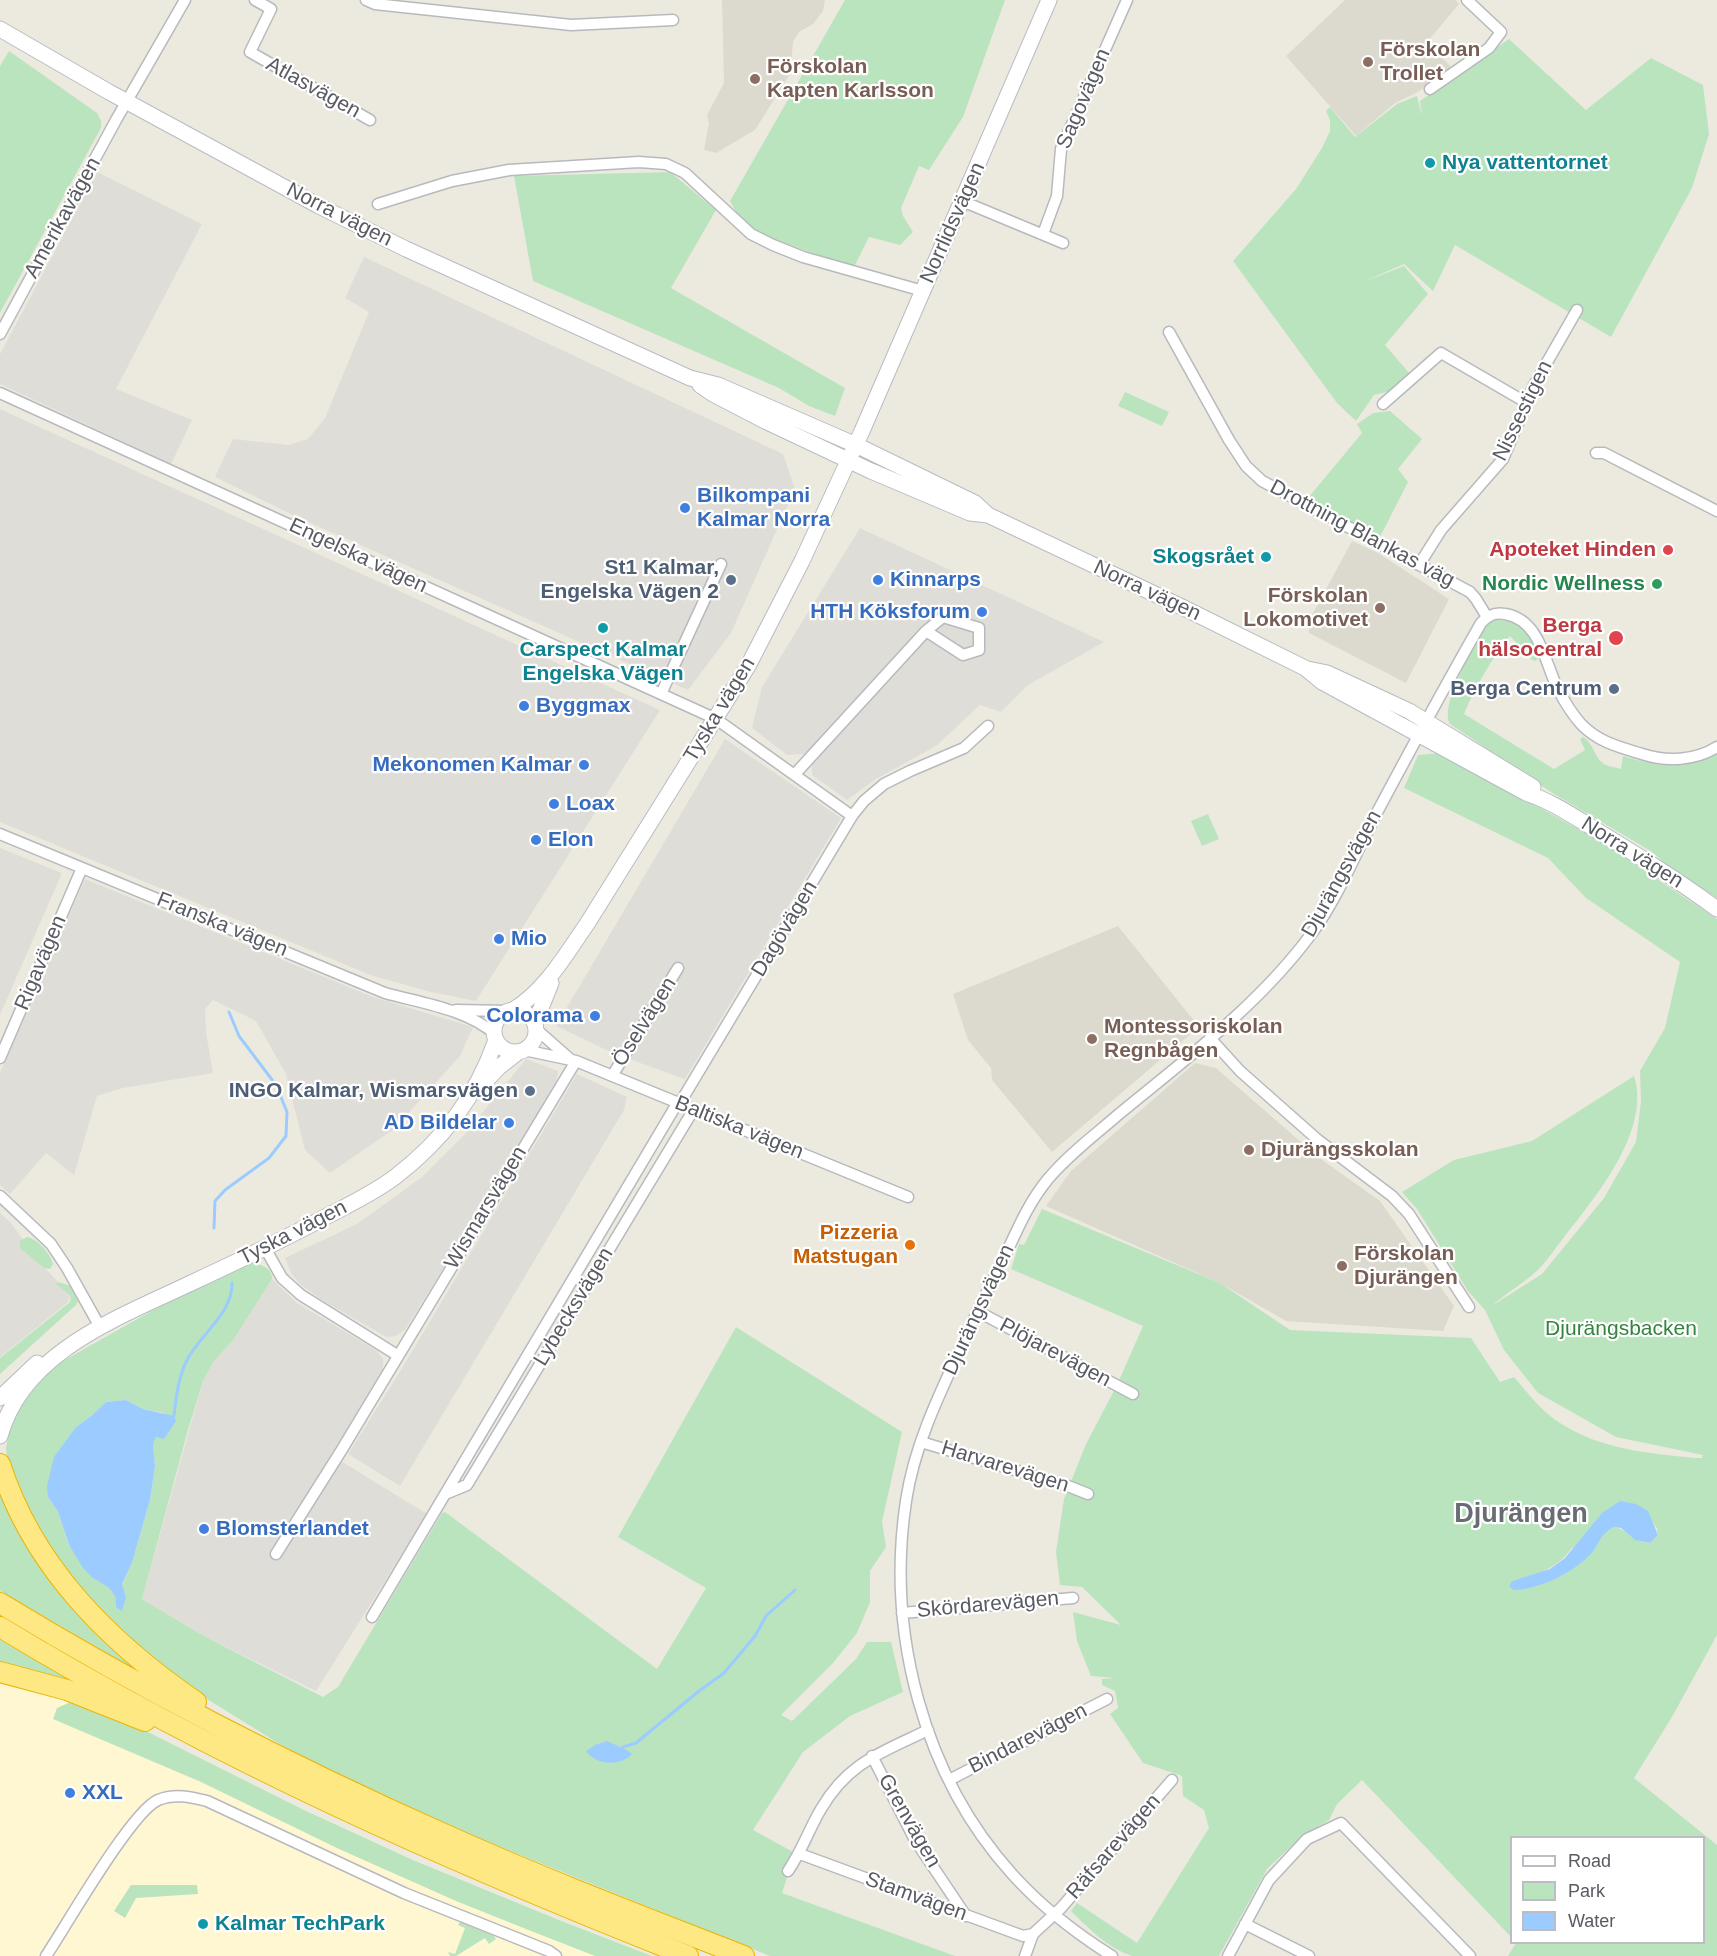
<!DOCTYPE html>
<meta charset="utf-8">
<style>
body{margin:0}
#map{position:relative;width:1717px;height:1956px;overflow:hidden;background:#eceadf;font-family:Helvetica,sans-serif}
canvas{display:block}
.legend{position:absolute;left:1510px;top:1836px;width:195px;height:108px;box-sizing:border-box;background:#fff;border:2px solid #bcbdc0;margin:0;padding:8px 10px;list-style:none;font-size:18px;color:#585b61}
.legend li{display:flex;align-items:center;gap:12px;height:30px}
.legend b{width:30px;border:2px solid #bcbdc0}
</style>
<div id="map">
<canvas width="1717" height="1956"></canvas>
<ul class="legend">
<li><b style="height:8px;background:#fff"></b>Road</li>
<li><b style="height:16px;background:#bae4be"></b>Park</li>
<li><b style="height:16px;background:#9cccff"></b>Water</li>
</ul>
</div>
<script>
const ctx = document.querySelector('canvas').getContext('2d');
ctx.lineJoin = 'round';
function fill(path, color) { ctx.fillStyle = color; ctx.fill(path, 'evenodd'); }
function strokePath(path, color, width, dash) { ctx.strokeStyle = color; ctx.lineWidth = width; ctx.lineCap = dash ? 'butt' : 'round'; ctx.setLineDash(dash || []); ctx.stroke(path); }
function label(font, color, halo, rows, align = 'center') {
  ctx.font = font + ' Helvetica,sans-serif'; ctx.lineWidth = 4.5; ctx.setLineDash([]); ctx.textBaseline = 'middle'; ctx.strokeStyle = halo; ctx.fillStyle = color; for (const [text, x, y, turn = 0] of rows) {
    ctx.save(); ctx.translate(x, y); ctx.rotate((+turn || 0) * Math.PI / 180); ctx.textAlign = isNaN(turn) ? turn : align; if (halo) ctx.strokeText(text, 0, 0); ctx.fillText(text, 0, 0); ctx.restore();
  }
}
fill(new Path2D(`
 M0,1678L73,1701L148,1732L302,1809L413,1860L559,1920L652,1956H0Z`), '#fef7d2');
fill(new Path2D(`
 M97,172L202,224L116,389L192,420L171,464L0,384V354Z
 M364,257L783,454L795,489L731,633L688,690L297,517L215,477L233,439L289,445L308,439L325,418L369,312L345,298Z
 M0,409L660,710L476,1001L431,992L373,976L0,822Z
 M860,528L1104,642L1028,685L1001,712L980,705L936,746L876,779L847,800L812,775V765L803,754L787,755L752,728L762,687Z
 M725,739L841,818L685,1079L615,1054L556,1026Z
 M0,848L62,873L0,1015Z
 M85,879L373,997L473,1027L460,1056L394,1129L330,1173L305,1150L286,1074L256,1021L213,1000L205,1009L206,1032L213,1073L123,1088L97,1096L74,1175L46,1153L10,1194L0,1185V1073Z
 M526,1059L558,1071L556,1083L532,1125L405,1330L396,1336L386,1337L322,1300L300,1284L291,1273L285,1258L357,1224L422,1177L466,1133Z
 M577,1074L627,1097L624,1110L400,1486L348,1454L401,1370Z
 M0,1213L10,1222L44,1267L71,1296L67,1303L0,1357Z
 M272,1279L297,1303L376,1350L383,1359V1369L331,1455L427,1514L316,1691L202,1635L142,1599L203,1381L214,1361L234,1339Z`), '#dfddd7');
fill(new Path2D(`
 M722,0H825L823,11L813,24L799,32L793,42L790,74L755,130L716,153L704,150L709,123L707,115L724,83Z
 M1345,0H1455L1459,4L1427,42L1452,68L1416,93L1395,103L1356,136L1286,56Z
 M1352,541L1378,553L1449,599L1406,683L1309,633V623L1312,615Z
 M1118,926L1199,1027L1052,1152L992,1080L991,1068L968,1040L953,994Z
 M1195,1063L1216,1068L1318,1157L1380,1201L1454,1306L1443,1331L1286,1321L1220,1283L1046,1206L1071,1171Z`), '#dcd9ce');
fill(new Path2D(`
 M845,0H1005L963,117L929,170L919,166L901,208L903,216L913,232L900,245L869,237L854,267L769,238L741,221L730,201Z
 M1509,39L1586,110L1651,58L1703,85L1709,134L1692,188L1611,337L1455,245L1433,291L1404,264L1363,282L1404,266L1428,294L1385,345L1410,374L1390,391L1374,395L1356,421L1337,403L1233,261L1296,189L1322,148L1330,131V120L1326,111L1330,107L1355,137L1397,104L1417,96L1422,116L1420,101Z
 M9,51L97,113L101,121V128L0,313V66Z
 M670,172L716,210L671,288L845,388L835,416L809,406L779,388L533,281L514,176Z
 M1125,392L1169,412L1162,426L1118,406Z
 M1390,411L1422,439L1398,469L1408,482L1380,537L1308,498L1362,433L1357,424L1373,413Z
 M1495,620C1519,619 1534,635 1538,658L1536,661L1532,660L1510,636C1491,660 1476,685 1464,714L1554,769L1585,750L1580,739L1583,737C1594,743 1594,759 1606,765C1610,767 1616,767 1621,769L1623,756C1656,766 1686,771 1717,754V898L1675,871L1649,850L1554,794L1450,724C1439,703 1476,644 1488,623Z
 M1442,753L1603,843L1717,919V1635L1672,1717L1634,1778L1717,1845V1956H1508L1516,1943L1704,1942V1838H1512L1511,1937L1362,1780L1337,1804L1329,1820L1302,1836L1267,1869L1219,1956H1132C1108,1948 1089,1929 1071,1911L1077,1903L1137,1943L1209,1828L1204,1810L1183,1796L1182,1776L1143,1763L1110,1714L1118,1708L1115,1691L1102,1685V1679L1114,1678L1091,1676L1077,1641L1073,1612L1121,1625L1082,1587L1060,1585L1056,1552L1064,1499L1086,1444L1117,1385L1143,1326L1011,1269L1019,1244L1024,1245L1042,1209L1220,1283L1290,1330L1471,1338L1500,1382L1514,1377C1528,1393 1542,1412 1560,1423C1602,1450 1648,1453 1695,1458H1702L1703,1455L1616,1437L1538,1393L1504,1350L1485,1310L1468,1291L1417,1209L1402,1192L1454,1160L1532,1141L1634,1076C1651,1128 1599,1193 1568,1232C1559,1243 1550,1257 1540,1268C1526,1282 1507,1292 1493,1305L1542,1274L1604,1198L1636,1142L1641,1101L1640,1071L1665,1028L1680,962L1586,898L1548,858L1404,788L1418,755ZM1636,1504L1657,1528L1658,1535L1650,1543C1629,1541 1631,1531 1614,1527L1603,1534L1590,1554L1510,1586L1512,1581C1535,1575 1556,1570 1571,1549Z
 M1208,814L1219,839L1202,846L1191,821Z
 M27,1237C38,1239 50,1253 53,1264L50,1269L44,1268L20,1248V1241Z
 M251,1263C261,1264 272,1268 272,1279L234,1339L214,1361L203,1381L188,1430L142,1599L202,1635L323,1697L338,1687L442,1513L445,1512L657,1669L706,1588L618,1537L736,1327L902,1432L882,1522L886,1547L870,1571V1602L857,1633L833,1663L781,1715L792,1721L856,1659L867,1642H891L903,1692L850,1716L803,1752L753,1830L795,1853L782,1893L955,1956H770L471,1835L311,1761L278,1743L199,1694L131,1642L71,1582L37,1529L11,1470L7,1456L6,1448L10,1428L19,1403L54,1366L155,1309ZM126,1400L143,1409L164,1413L160,1437H156L153,1445L155,1466L150,1500L132,1563L122,1585L126,1597L116,1607L115,1596L108,1587L69,1546L58,1512L48,1497L76,1427L91,1416L106,1402Z
 M59,1282L70,1286L78,1301L76,1305L0,1374V1358L70,1302L71,1296L56,1284L50,1289Z
 M0,1487L5,1499L159,1683L0,1591Z
 M0,1640L99,1697L0,1667Z
 M73,1701L148,1732L302,1809L413,1860L559,1920L652,1956H595L526,1929L456,1901L339,1849L201,1782L53,1719L57,1708Z
 M131,1885H197L198,1894L136,1898L125,1918L114,1911Z
 M460,1922L494,1936L496,1939L489,1944L485,1938L456,1956H450L448,1952L455,1954L465,1928L458,1925Z`), '#bae4be');
fill(new Path2D(`
 M126,1400L143,1409L174,1416L176,1421L164,1439L156,1437L153,1445L155,1466L150,1500L132,1563L122,1584L126,1597L122,1611L116,1607L115,1596L108,1587L93,1578L83,1568L69,1545L58,1512L48,1497L47,1486L54,1457L76,1427L91,1416L106,1402Z
 M1620,1501L1636,1504L1648,1511L1658,1535L1650,1543L1635,1540L1621,1528L1614,1527C1598,1536 1600,1544 1590,1555C1572,1573 1540,1589 1514,1590L1509,1586L1512,1581L1550,1569L1565,1558L1602,1513Z
 M607,1741L627,1750L632,1754C621,1767 595,1765 586,1751L595,1745Z`), '#9cccff');
strokePath(new Path2D(`
 M214,1228L215,1201L225,1190L269,1158L286,1136L287,1112L276,1085L239,1036L229,1012
 M174,1416C176,1398 178,1379 186,1362C198,1336 233,1314 232,1283
 M623,1747L636,1743L699,1691L724,1673L755,1636L766,1616L795,1590`), '#9cccff', 3);
const minor = new Path2D(`
 M255,0L271,9L250,52L370,120
 M366,0L375,4L571,25L673,20
 M1430,89L1489,48L1501,32L1467,0
 M962,201L1063,243
 M378,204L452,181L509,170L639,162L666,164L685,173L751,234L773,245L803,257L923,291
 M1043,234L1057,196L1061,149L1127,0
 M1169,332L1229,440L1246,466L1262,481L1470,592L1476,599L1487,617
 M0,334L116,120L185,0
 M0,393L716,719L852,816
 M1383,404L1441,353L1527,403
 M1596,453H1604L1717,511
 M1419,565L1441,530L1503,459L1534,385L1577,310
 M661,694L721,564
 M795,774L926,631L963,655L979,650V628L943,617L926,631
 M0,834L385,993C421,1003 466,1009 495,1034
 M456,1010L507,1011
 M536,1029L570,1059
 M1210,1038L1240,1071L1318,1140L1392,1196L1409,1214L1469,1307
 M524,1050L576,1061L908,1197
 M0,1058L82,868
 M612,1076L678,968
 M680,1103L852,816L864,801L884,784L910,771L964,748L988,726
 M0,1196L51,1244L67,1268L100,1327
 M265,1248L282,1278L301,1295L397,1355
 M977,1311L1133,1394
 M921,1442L1068,1486L1088,1494
 M445,1494L467,1485L694,1109
 M276,1554L341,1451L576,1061
 M902,1613L1073,1598
 M372,1617L678,1102
 M872,1756L915,1840L966,1916
 M949,1780L1107,1699
 M800,1854L1023,1936L1033,1934
 M788,1871C802,1851 809,1829 821,1809C848,1762 883,1752 928,1730
 M1245,1924L1309,1956
 M46,1956C66,1926 131,1812 158,1800C175,1793 191,1797 207,1801L404,1893L549,1951L556,1956
 M1025,1956L1033,1934L1061,1908L1172,1780
 M1112,1956C1077,1934 1041,1906 1013,1875C923,1776 886,1632 906,1501C915,1440 945,1383 970,1328C981,1303 993,1280 1005,1256C1018,1228 1029,1202 1048,1179C1069,1154 1095,1135 1119,1114C1187,1058 1259,1005 1312,933C1335,902 1355,856 1373,820C1408,754 1444,688 1481,623C1488,615 1495,612 1505,614C1542,620 1545,667 1560,693C1566,704 1573,715 1581,724C1598,742 1619,747 1642,754C1666,762 1695,761 1717,747
 M1228,1956L1269,1880L1307,1839L1341,1823L1470,1956`);
const secondary = new Path2D(`
 M0,29L109,92L319,206L406,249L690,378L718,385L856,445L975,503L988,515L1184,608L1305,668L1322,682L1526,793C1551,801 1573,816 1596,830C1637,855 1678,880 1717,909
 M700,385L713,394L765,421L871,471L970,513L988,515
 M1308,669L1327,673L1409,711L1533,787
 M513,1010C545,991 566,954 587,924L748,666L802,561L862,431L1049,0
 M494 1031a21 21 0 1 1 42 0a21 21 0 1 1-42 0Z
 M535,1023L551,983
 M483,1084L499,1067L517,1053
 M0,1398L37,1363
 M0,1436C23,1352 118,1318 189,1284C232,1264 274,1244 316,1222C342,1208 371,1195 395,1177C443,1140 476,1097 496,1040`);
const motorway = new Path2D(`
 M0,1464C33,1567 109,1642 196,1702
 M0,1603C143,1690 293,1767 446,1835C544,1879 644,1917 744,1956
 M0,1627C219,1760 450,1862 688,1956
 M0,1672L67,1690L145,1721`);
strokePath(minor, '#b7b9bf', 13);
strokePath(secondary, '#b8bbc2', 17);
strokePath(motorway, '#ebb400', 22);
strokePath(minor, '#fff', 10);
strokePath(secondary, '#fff', 15);
strokePath(motorway, '#fee884', 20);
for (const [x, y, r, color] of [
 [1368,62,6,"#8d6e63"],
 [755,79,6,"#8d6e63"],
 [1430,163,6,"#0f9aa8"],
 [685,508,6,"#3f7fe0"],
 [1668,550,6,"#e0444e"],
 [1266,557,6,"#0f9aa8"],
 [731,580,6,"#5c6f8a"],
 [878,580,6,"#3f7fe0"],
 [1657,584,6,"#2e9e5b"],
 [1380,608,6,"#8d6e63"],
 [982,612,6,"#3f7fe0"],
 [603,628,6,"#0f9aa8"],
 [1616,638,8,"#e0444e"],
 [1614,689,6,"#5c6f8a"],
 [524,706,6,"#3f7fe0"],
 [584,765,6,"#3f7fe0"],
 [554,804,6,"#3f7fe0"],
 [536,840,6,"#3f7fe0"],
 [499,939,6,"#3f7fe0"],
 [595,1016,6,"#3f7fe0"],
 [1092,1039,6,"#8d6e63"],
 [530,1091,6,"#5c6f8a"],
 [509,1123,6,"#3f7fe0"],
 [1249,1150,6,"#8d6e63"],
 [910,1245,6,"#e8710a"],
 [1342,1266,6,"#8d6e63"],
 [204,1529,6,"#3f7fe0"],
 [70,1793,6,"#3f7fe0"],
 [203,1924,6,"#0f9aa8"]
]) { const dot = new Path2D(); dot.arc(x, y, r, 0, 2 * Math.PI); ctx.fillStyle = color; ctx.fill(dot); strokePath(dot, '#fff', 2); }
label('bold 21px', '#785e54', '#fff', [
 ["Förskolan",1380,50],
 ["Trollet",1380,74],
 ["Förskolan",767,67],
 ["Kapten Karlsson",767,91],
 ["Förskolan",1368,596,"right"],
 ["Lokomotivet",1368,620,"right"],
 ["Montessoriskolan",1104,1027],
 ["Regnbågen",1104,1051],
 ["Djurängsskolan",1261,1150],
 ["Förskolan",1354,1254],
 ["Djurängen",1354,1278]
], 'left');
label('21px', '#585b61', '#fff', [
 ["Atlasvägen",313,88,29],
 ["Sagovägen",1084,99,-67],
 ["Norra vägen",339,215,27],
 ["Amerikavägen",63,218,-61],
 ["Norrlidsvägen",953,223,-66],
 ["Nissestigen",1523,411,-64],
 ["Drottning Blankas väg",1362,534,28],
 ["Engelska vägen",358,556,25],
 ["Norra vägen",1147,591,25],
 ["Tyska vägen",720,710,-59],
 ["Norra vägen",1632,853,32],
 ["Djurängsvägen",1342,874,-61],
 ["Franska vägen",222,925,22],
 ["Dagövägen",785,929,-59],
 ["Rigavägen",41,963,-67],
 ["Öselvägen",645,1022,-58],
 ["Baltiska vägen",739,1128,22],
 ["Wismarsvägen",486,1208,-59],
 ["Tyska vägen",293,1233,-27],
 ["Lybecksvägen",574,1307,-59],
 ["Djurängsvägen",979,1310,-65],
 ["Plöjarevägen",1055,1353,28],
 ["Harvarevägen",1005,1467,17],
 ["Skördarevägen",988,1605,-5],
 ["Bindarevägen",1028,1739,-27],
 ["Grenvägen",909,1821,60],
 ["Räfsarevägen",1114,1847,-49],
 ["Stamvägen",916,1897,20]
]);
label('bold 21px', '#0d838f', '#fff', [
 ["Nya vattentornet",1442,163],
 ["Skogsrået",1254,557,"right"],
 ["Carspect Kalmar",603,650,"center"],
 ["Engelska Vägen",603,674,"center"],
 ["Kalmar TechPark",215,1924]
], 'left');
label('bold 21px', '#366cbe', '#fff', [
 ["Bilkompani",697,496],
 ["Kalmar Norra",697,520],
 ["Kinnarps",890,580],
 ["HTH Köksforum",970,612,"right"],
 ["Byggmax",536,706],
 ["Mekonomen Kalmar",572,765,"right"],
 ["Loax",566,804],
 ["Elon",548,840],
 ["Mio",511,939],
 ["Colorama",583,1016,"right"],
 ["AD Bildelar",497,1123,"right"],
 ["Blomsterlandet",216,1529],
 ["XXL",82,1793]
], 'left');
label('bold 21px', '#be3a42', '#fff', [
 ["Apoteket Hinden",1656,550],
 ["Berga",1602,626],
 ["hälsocentral",1602,650]
], 'right');
label('bold 21px', '#4e5e75', '#fff', [
 ["St1 Kalmar,",719,568],
 ["Engelska Vägen 2",719,592],
 ["Berga Centrum",1602,689],
 ["INGO Kalmar, Wismarsvägen",518,1091]
], 'right');
label('bold 21px', '#27864d', '#fff', [
 ["Nordic Wellness",1645,584]
], 'right');
label('bold 21px', '#c56008', '#fff', [
 ["Pizzeria",898,1233],
 ["Matstugan",898,1257]
], 'right');
label('21px', '#33843d', '#fff', [
 ["Djurängsbacken",1621,1329]
]);
label('bold 27px', '#696d73', '#fff', [
 ["Djurängen",1521,1515]
]);
</script>
